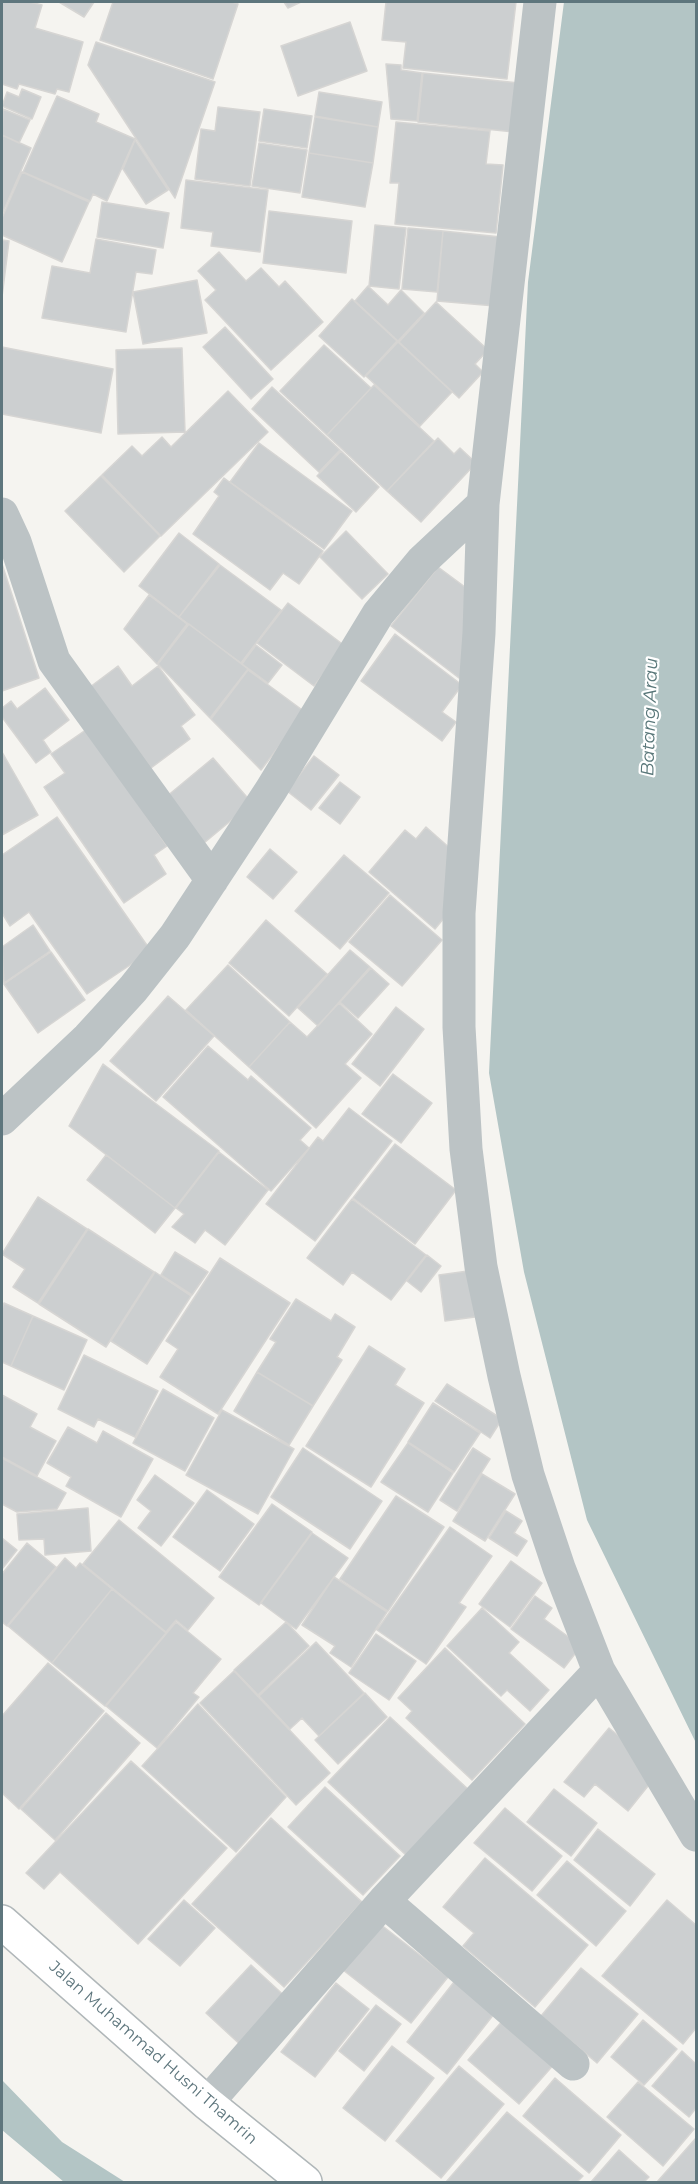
<!DOCTYPE html>
<style>
body{margin:0}
#map{position:relative;width:698px;height:2184px;overflow:hidden;background:#f5f4f0;font-family:Montserrat,sans-serif}
canvas{display:block}
.frame{position:absolute;inset:0;border:3px solid #5e767d;pointer-events:none}
</style>
<div id="map">
<canvas width="698" height="2184"></canvas>
<div class="frame"></div>
</div>
<script>
const ctx = document.querySelector('canvas').getContext('2d');
ctx.lineJoin = 'round';
function fill(path, color) { ctx.fillStyle = color; ctx.fill(path, 'evenodd'); }
function strokePath(path, color, width, dash) { ctx.strokeStyle = color; ctx.lineWidth = width; ctx.lineCap = dash ? 'butt' : 'round'; ctx.setLineDash(dash || []); ctx.stroke(path); }
function label(font, color, halo, rows, align = 'center') {
  ctx.font = font + ' Montserrat,sans-serif'; ctx.lineWidth = 4.5; ctx.setLineDash([]); ctx.textBaseline = 'middle'; ctx.strokeStyle = halo; ctx.fillStyle = color; for (const [text, x, y, turn = 0] of rows) {
    ctx.save(); ctx.translate(x, y); ctx.rotate((+turn || 0) * Math.PI / 180); ctx.textAlign = isNaN(turn) ? turn : align; if (halo) ctx.strokeText(text, 0, 0); ctx.fillText(text, 0, 0); ctx.restore();
  }
}
fill(new Path2D(`
 M564,2H696V1743L587,1520L524,1272L489,1073L528,282Z
 M2,2080L62,2142L125,2182H64L2,2130Z`), '#b3c5c5');
const building = new Path2D(`
 M2,2H30L42,5L35,28L83,42L69,92L57,89L55,94L19,84L17,89L2,84Z
 M59,2H94L84,17Z
 M113,2H232L238,4L213,79L100,40Z
 M284,2H301L288,8Z
 M386,2H516L507,79L403,68L406,42L382,40Z
 M350,22L367,71L298,96L281,46Z
 M96,42L215,82L175,198L88,65Z
 M386,64L401,65V70L422,73L417,121L391,119Z
 M423,73L519,83L514,132L418,122Z
 M22,89L41,97L32,119L2,106L7,92L19,97Z
 M319,92L382,102L378,127L315,116Z
 M57,96L99,114L96,122L135,139L107,201L93,194L90,201L23,172Z
 M218,107L260,112L250,186L195,179L201,129L215,131Z
 M3,109L30,120L19,143L2,135Z
 M264,109L312,116L307,148L259,141Z
 M315,117L378,127L373,163L309,153Z
 M396,122L490,131L486,164L503,165L496,233L395,224L399,183H390Z
 M2,135L31,148L2,214Z
 M135,140L168,190L146,204L123,169Z
 M259,143L307,150L300,193L252,186Z
 M309,153L373,163L365,207L302,197Z
 M22,172L89,202L62,262L2,235V218Z
 M186,180L268,190L260,252L211,246L213,232L181,228Z
 M102,202L169,213L163,248L97,237Z
 M269,211L352,221L346,273L263,263Z
 M375,225L406,228L399,289L369,286Z
 M408,228L443,231L437,292L402,289Z
 M443,231L501,237L495,306L437,301Z
 M96,239L156,250L152,274L136,272L126,332L42,318L52,266L90,273Z
 M2,240L9,241L2,297Z
 M219,252L246,281L261,268L279,287L285,281L323,322L271,370L205,300L216,290L198,271Z
 M197,280L207,333L143,344L133,292Z
 M368,286L388,305L401,290L424,313L398,341L355,301Z
 M352,299L397,341L364,377L319,336Z
 M436,302L488,350L475,364L483,372L459,398L399,342Z
 M225,327L273,379L251,399L203,347Z
 M398,342L452,392L420,426L366,376Z
 M324,345L371,388L327,435L280,391Z
 M2,347L113,369L101,433L2,414Z
 M182,348L185,432L118,434L116,350Z
 M374,385L434,441L387,491L327,435Z
 M272,387L340,450L319,472L252,409Z
 M228,391L268,432L161,536L102,475L132,446L142,456L162,437L171,447Z
 M438,438L454,454L460,448L476,463L421,522L387,491Z
 M259,443L352,511L324,549L230,482Z
 M341,451L379,487L356,512L317,476Z
 M101,476L160,536L124,572L65,511Z
 M224,478L323,551L299,584L283,573L270,590L193,534L219,496L214,492Z
 M346,531L388,574L362,599L320,557Z
 M179,533L219,564L179,617L139,586Z
 M2,564L39,678L2,691Z
 M220,565L281,610L241,663L179,617Z
 M438,567L465,587L464,672L459,678L391,626Z
 M149,595L187,624L157,664L124,629Z
 M288,603L345,646L314,686L257,643Z
 M189,624L248,669L210,718L158,664Z
 M395,634L462,685L442,712L456,722L442,741L361,681Z
 M256,645L282,665L268,683L242,664Z
 M118,666L132,686L158,666L195,715L181,726L190,739L151,768L90,687Z
 M248,670L305,712L261,770L211,719Z
 M45,688L69,720L43,740L51,752L36,763L2,717V708L11,701L17,709Z
 M87,729L167,846L154,855L166,874L124,903L44,787L65,773L51,754Z
 M2,752L38,815L2,835Z
 M314,756L339,775L311,810L287,791Z
 M213,758L252,803L204,843L166,797Z
 M340,782L360,797L340,824L319,808Z
 M57,817L151,951L87,994L29,912L10,926L2,913V855Z
 M426,827L452,850L444,918L435,929L369,872L405,830L416,839Z
 M270,849L297,872L273,899L247,877Z
 M344,855L389,893L340,949L295,911Z
 M390,895L442,940L402,986L349,942Z
 M266,920L327,974L289,1016L229,963Z
 M33,925L50,951L4,983L2,947Z
 M350,950L370,967L318,1026L298,1008Z
 M51,952L85,1000L38,1033L4,984Z
 M228,965L290,1022L249,1067L186,1010Z
 M371,968L389,984L358,1018L340,1002Z
 M168,996L214,1036L156,1101L110,1061Z
 M339,1003L372,1034L345,1064L361,1078L316,1128L249,1067L290,1022L307,1037Z
 M396,1007L424,1029L380,1086L352,1064Z
 M208,1046L248,1080L251,1076L311,1128L300,1140L309,1148L271,1191L163,1097Z
 M103,1064L219,1151L175,1208L69,1126Z
 M393,1074L432,1103L401,1143L362,1114Z
 M349,1108L392,1141L315,1241L266,1204L318,1137L323,1141Z
 M395,1144L456,1190L415,1244L353,1198Z
 M219,1152L268,1190L225,1245L205,1230L195,1243L172,1227L184,1214L176,1208Z
 M106,1155L175,1208L155,1233L87,1180Z
 M38,1197L87,1229L38,1303L13,1287L25,1269L2,1254Z
 M352,1199L426,1255L391,1300L352,1272L343,1285L307,1258Z
 M88,1229L154,1272L106,1347L39,1304Z
 M175,1252L208,1272L192,1295L161,1275Z
 M427,1255L441,1266L421,1292L407,1281Z
 M220,1258L290,1303L218,1414L160,1377L178,1349L166,1341Z
 M468,1271L475,1317L445,1321L439,1275Z
 M155,1272L191,1296L147,1364L111,1341Z
 M296,1299L331,1321L335,1314L355,1327L337,1357L342,1360L313,1406L257,1372L276,1342L270,1339Z
 M4,1303L33,1316L11,1366L2,1362V1309Z
 M33,1316L87,1340L64,1390L11,1366Z
 M369,1346L405,1369L395,1385L424,1403L371,1487L306,1446Z
 M84,1355L158,1391L135,1437L98,1419L94,1427L58,1409Z
 M257,1372L313,1406L289,1445L234,1411Z
 M447,1384L502,1419L490,1438L435,1401Z
 M163,1389L214,1418L185,1471L133,1443Z
 M2,1395L37,1414L30,1427L56,1441L37,1476L2,1457Z
 M433,1403L480,1433L454,1472L408,1442Z
 M222,1410L294,1449L258,1514L186,1475Z
 M68,1427L97,1443L103,1431L153,1459L121,1517L66,1486L71,1477L47,1463Z
 M408,1443L453,1473L428,1512L381,1482Z
 M303,1448L382,1501L350,1549L271,1497Z
 M473,1448L490,1459L457,1511L440,1500Z
 M2,1458L66,1493L57,1509L17,1512L2,1504Z
 M482,1474L515,1494L485,1541L453,1521Z
 M155,1475L194,1503L161,1546L138,1528L151,1511L137,1500Z
 M207,1490L254,1524L220,1571L173,1537Z
 M396,1496L444,1527L388,1611L340,1579Z
 M272,1504L312,1532L259,1605L219,1577Z
 M88,1508L91,1551L45,1555L44,1539L19,1540L17,1514Z
 M506,1511L522,1521L514,1533L527,1541L517,1556L489,1538Z
 M119,1520L214,1598L188,1630L176,1620L166,1632L83,1564Z
 M450,1527L492,1556L459,1603L466,1607L426,1664L377,1630Z
 M312,1533L348,1558L296,1629L261,1603Z
 M2,1538L17,1550L2,1569Z
 M27,1543L56,1567L7,1626L2,1622V1574Z
 M65,1558L76,1568L80,1563L112,1589L52,1663L8,1626Z
 M511,1561L542,1583L510,1627L479,1604Z
 M334,1577L387,1612L351,1667L330,1653L335,1646L302,1625Z
 M112,1589L166,1633L105,1706L52,1663Z
 M535,1596L552,1608L544,1619L581,1646L564,1668L511,1629Z
 M482,1608L519,1642L509,1653L549,1690L530,1711L507,1690L501,1696L447,1646Z
 M176,1622L221,1659L193,1693L199,1697L157,1748L106,1706Z
 M286,1622L309,1646L258,1695L234,1670Z
 M376,1634L416,1661L389,1700L349,1673Z
 M316,1642L364,1693L319,1736L302,1718L290,1729L259,1696Z
 M445,1648L525,1724L472,1780L406,1718L412,1711L398,1698Z
 M48,1663L104,1711L19,1809L2,1793V1716Z
 M234,1671L330,1773L296,1805L200,1703Z
 M365,1693L387,1717L338,1764L315,1740Z
 M198,1704L286,1797L236,1852L142,1766Z
 M106,1713L140,1743L55,1840L21,1809Z
 M390,1717L470,1791L408,1857L328,1782Z
 M609,1728L642,1755L656,1776L628,1811L595,1784L584,1797L564,1782Z
 M131,1761L227,1848L138,1944L60,1872L44,1889L26,1873Z
 M325,1787L400,1856L363,1895L288,1827Z
 M554,1789L597,1823L571,1856L527,1822Z
 M505,1808L562,1856L532,1891L474,1843Z
 M271,1818L362,1902L284,1987L192,1904Z
 M598,1829L655,1874L630,1906L574,1860Z
 M485,1858L588,1945L535,2007L463,1946L474,1933L443,1907Z
 M567,1861L626,1911L596,1946L537,1895Z
 M184,1900L215,1928L180,1966L148,1939Z
 M667,1900L696,1925V2028L683,2044L602,1976Z
 M380,1924L448,1977L411,2023L343,1970Z
 M251,1965L290,2001L245,2049L206,2013Z
 M581,1968L638,2014L597,2063L541,2016Z
 M454,1982L494,2014L447,2074L407,2042Z
 M336,1983L369,2009L315,2077L281,2052Z
 M376,2005L401,2024L364,2071L339,2051Z
 M505,2018L556,2062L519,2104L468,2060Z
 M643,2020L677,2049L644,2085L611,2057Z
 M392,2046L434,2078L385,2141L343,2108Z
 M682,2051L696,2064V2108L689,2117L652,2086Z
 M459,2066L504,2104L441,2178L396,2141Z
 M555,2078L621,2135L589,2173L523,2116Z
 M638,2082L694,2129L663,2166L607,2117Z
 M507,2112L583,2176L577,2182H446Z
 M696,2138V2182H657Z
 M619,2150L649,2177L644,2182H591Z`);
fill(building, '#cccfd0');
strokePath(building, '#d6d5d3', 1.5);
const major = new Path2D(`
 M2,1922L207,2103L305,2182`);
strokePath(major, '#b0b7b9', 36);
strokePath(new Path2D(`
 M540,2L483,504L479,633L459,913V1027L466,1149L481,1267L504,1376L528,1475L559,1568L599,1671L696,1835
 M2,514L15,542L54,661L212,880
 M2,1119L88,1038L133,989L175,936L271,790L378,614L422,561L483,504
 M384,1901L573,2064
 M207,2103L384,1901L599,1671`), '#bcc3c5', 33);
strokePath(major, '#fff', 33);
label('16px', '#5e767d', '#fff', [
 ["Jalan Muhammad Husni Thamrin",153,2053,41]
]);
label('italic 18px', '#597779', '#fff', [
 ["Batang Arau",650,717,-88]
]);
</script>
